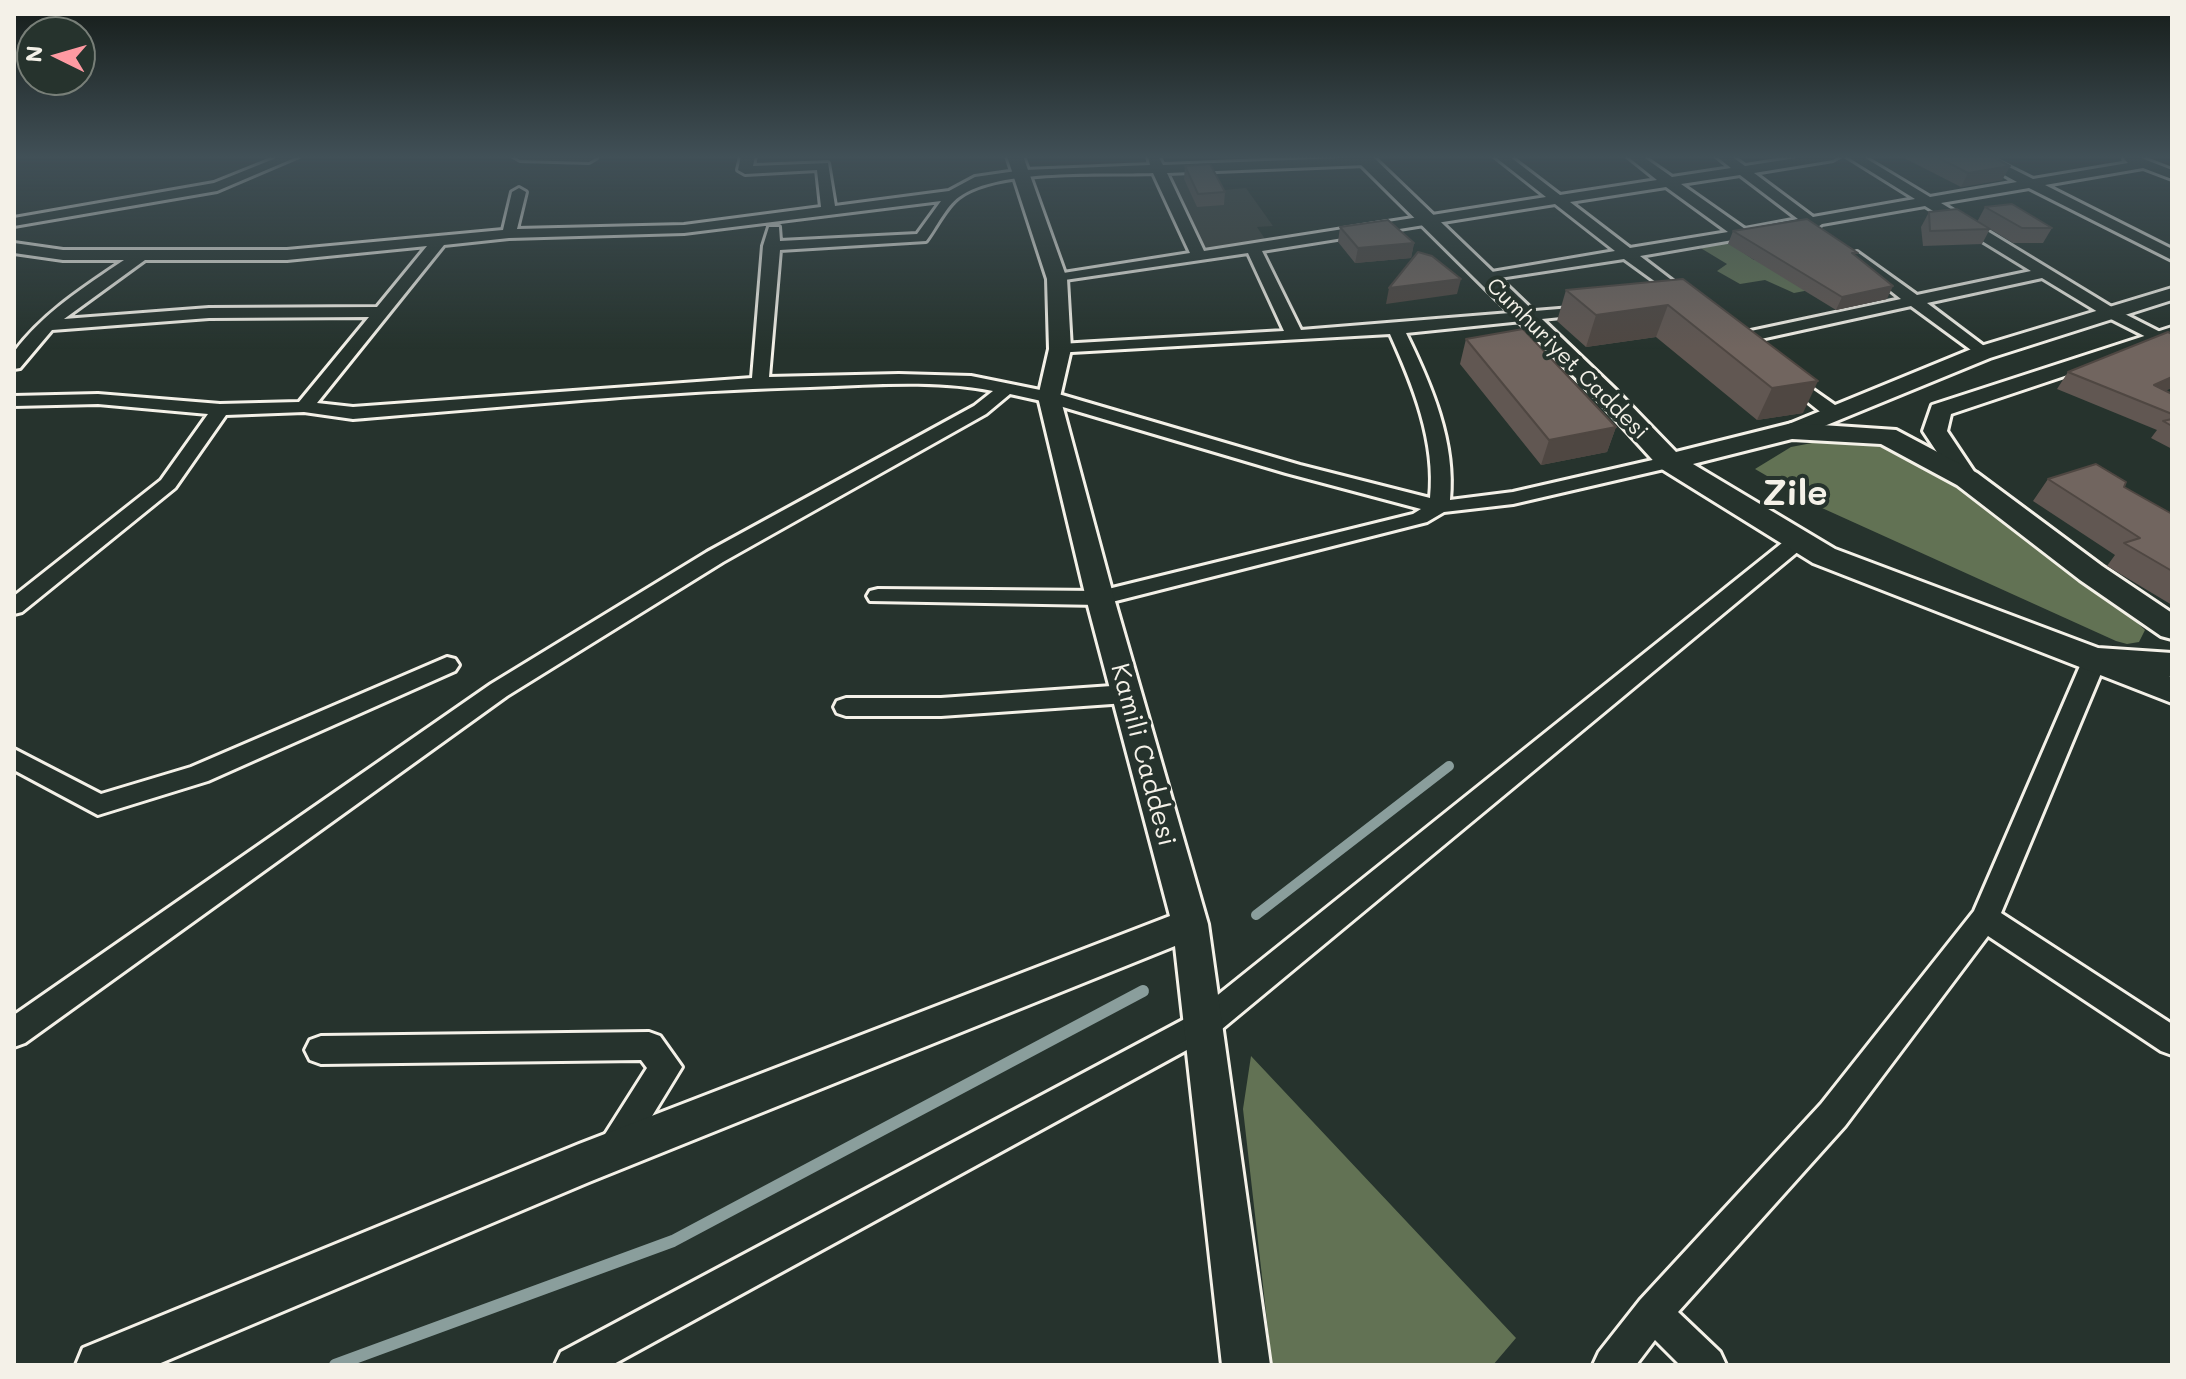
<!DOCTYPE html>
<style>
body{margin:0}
#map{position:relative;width:2186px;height:1379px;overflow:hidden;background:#26332d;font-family:Mali,sans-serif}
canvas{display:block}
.frame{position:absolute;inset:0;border:16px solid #f4f1e8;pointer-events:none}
.north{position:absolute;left:16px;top:16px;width:80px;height:80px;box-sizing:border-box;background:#26332d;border:2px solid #787f78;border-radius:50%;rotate:275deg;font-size:22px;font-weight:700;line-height:32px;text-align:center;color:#f4f1e8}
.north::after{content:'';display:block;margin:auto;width:28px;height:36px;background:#ff9aa2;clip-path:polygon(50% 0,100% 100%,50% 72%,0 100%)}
</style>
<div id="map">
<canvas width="2186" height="1379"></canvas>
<div class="frame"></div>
<div class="north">N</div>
</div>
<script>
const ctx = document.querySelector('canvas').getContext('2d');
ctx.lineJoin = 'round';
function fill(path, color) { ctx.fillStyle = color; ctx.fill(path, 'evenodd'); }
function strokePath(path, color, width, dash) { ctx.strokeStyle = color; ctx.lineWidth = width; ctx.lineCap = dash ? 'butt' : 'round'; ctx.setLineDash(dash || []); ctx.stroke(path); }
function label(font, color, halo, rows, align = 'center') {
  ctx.font = font + ' Mali,sans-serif'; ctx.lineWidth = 8; ctx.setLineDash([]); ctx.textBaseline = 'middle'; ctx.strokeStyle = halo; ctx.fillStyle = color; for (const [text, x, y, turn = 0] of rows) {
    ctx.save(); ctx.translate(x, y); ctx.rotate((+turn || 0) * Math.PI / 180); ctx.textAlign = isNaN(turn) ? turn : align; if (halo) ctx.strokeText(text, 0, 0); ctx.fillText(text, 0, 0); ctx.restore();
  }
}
fill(new Path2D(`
 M1210,169L1224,190L1246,188L1273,226L1257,227L1267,242L1205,253L1163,171Z`), '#3c423c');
fill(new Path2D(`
 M1722,238L1754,260L1790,253L1820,288L1794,293L1765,280L1740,284L1717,271L1727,264L1694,244Z
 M1838,438L1892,448L1946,475L2098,587L2145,630L2139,642L2127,644L2116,641L1822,508L1755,469L1791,447Z
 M1251,1056L1516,1338L1493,1365H1272L1243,1109Z`), '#627254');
strokePath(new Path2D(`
 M1256,915L1449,766`), '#8a9e9c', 10);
strokePath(new Path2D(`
 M335,1365L673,1241L1143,991`), '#8a9e9c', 12);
const minor = new Path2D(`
 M281,156H299L217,191L14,226V218L214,183Z
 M513,156H594L596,158L589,162L520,160Z
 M741,156H755L753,166L828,163L835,206L949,191L975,177L1023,170L1150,165L1148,156H1158L1163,165L1366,157L1373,161L1366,165L1167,173L1204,251L1546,197L1494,156H1509L1560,195L1657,180L1627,156H1642L1672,177L1731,168L1716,156H1731L1745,166L1809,156H1840L1833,160L1754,173L1813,217L1915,199L1846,156H1862L1930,197L2017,182L1970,156H1987L2033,179L2128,163L2124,159L2126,156H2136L2172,170V179L2143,168L2045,185L2172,249V260L2029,188L1941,203L2115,309L2172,338V350L2103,315L2042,278L1927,303L1988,349L1991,353L1988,357L1982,358L1911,306L1738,344L1732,343L1730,339L1732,335L1901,299L1852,260V254L1857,252L1917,295L2031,271L1925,206L1822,224L1815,229L1808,227L1640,256L1695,298L1697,301L1689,306L1624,259L1480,281L1478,278L1486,273L1615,251L1555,204L1262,251L1301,330L1596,306V312L1590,314L1406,333C1431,384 1456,442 1450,500L1513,492L1670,456L1680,462L1677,466L1513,504L1444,512L1427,522L1100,605L870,601L867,596L870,591L878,589L1100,591L1413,514L1421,509L1286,473L1046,402L1010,394L986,414L723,562L507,696L25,1043L14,1047V1015L491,684L707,552L974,406L993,391C933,379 870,385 810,387C657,391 505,407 353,419L304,412L226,415L175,488L22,612L14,614V596L161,480L208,414L98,404L14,406V396L98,394L220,404L299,402L369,317L209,318L52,330L20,368L14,369V352C43,313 84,287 124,260H63L14,253V243L63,250H287L503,230L512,192L519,188L526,192L517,229L684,225L821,207L817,170L745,174L738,170ZM1153,173L1190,253L1057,274L1051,276V282L1248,253L1284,331L1060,344L1051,349L1054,353L1390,334C1413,385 1436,442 1430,498L1300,465L1055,393L971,376L899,374L769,377L780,250L926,241C936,228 946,206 959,197C999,168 1103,175 1153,173ZM1740,175L1798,219L1745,229L1681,184ZM1666,187L1728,232L1630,248L1570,202ZM941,201L917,234L780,241L779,227H769L763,246L752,378L353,407L317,403L444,245L509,238L684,233ZM427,246L377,307L209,308L64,319L145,260H287Z
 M1785,370L1842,410L1844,414L1842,418H1828L1779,379L1776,375L1779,371Z
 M1799,534L1809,540L1806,545L1216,1034L612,1365H555L561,1352L1194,1014L1792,535Z
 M2095,651L2103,653L2107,659L2001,913L2172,1024V1055L2161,1051L1988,936L1845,1126L1678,1312L1720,1352L1726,1365H1680L1655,1340L1636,1365H1593L1599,1352L1640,1300L1821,1104L1974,911L2083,659L2087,653Z
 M447,657L455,659L459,665L455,671L208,781L98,815L14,770V749L101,794L191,767Z
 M1126,685L1135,688L1138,694L1135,700L1126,703L941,716H846L837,713L834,707L837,701L846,698H941Z
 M649,1032L660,1036L682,1067L624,1162L612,1166L600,1162L595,1150L647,1068L641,1060L321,1064L310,1060L305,1050L310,1040L321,1036Z`);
const tertiary = new Path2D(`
 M1007,156H1023L1067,279L1071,349L1060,397L1114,598L1208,924L1270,1365H1222L1175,946L589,1182L156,1365H76L83,1348L579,1144L1170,916L1086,598L1038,397L1049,349L1047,279Z
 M2172,288V300L1990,358L1800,436H1784L1780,431L1784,426L1974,348Z
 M2172,327V340L1951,414L1947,431L1979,479L1976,484H1958L1923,431L1932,405Z`);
const secondary = new Path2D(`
 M1352,156H1372L1617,391L1676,452L1792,423L1896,430L1977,473L2102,566L2172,613V639L2161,636L2080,580L1957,485L1881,444L1792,439L1693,464L1835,549L2098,648L2172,653V677L2169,676L2172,678V703L1813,563L1660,468L1599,401Z`);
strokePath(minor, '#f4f1e8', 6);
strokePath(tertiary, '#f4f1e8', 6);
strokePath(secondary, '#f4f1e8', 6);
fill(minor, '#26332d');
fill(tertiary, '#26332d');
fill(secondary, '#26332d');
fill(new Path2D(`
 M1286,156H1319L1287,157Z
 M1900,156H1991L2010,166L2002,180L1961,187Z
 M1185,166L1225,192L1224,205L1197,207L1184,179Z
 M1985,207L2052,228L2043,243H2013L1990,229L1982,244L1923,246L1921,227L1929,212L1977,222Z
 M1340,227L1414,243L1411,258L1355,263L1338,242Z
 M1733,231L1856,256L1887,299L1836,310L1728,244Z
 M1683,279L1803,413L1757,420L1656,337L1586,347L1557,321L1566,290Z
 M1466,339L1616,427L1607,452L1541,465L1460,364Z
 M2068,372L2166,391L2172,394V449L2151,438L2157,430L2057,389Z
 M2048,479L2124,487L2172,514V605L2107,566L2115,555L2033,501Z`), '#615752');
fill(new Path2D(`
 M2010,166L2002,180L1961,187L1968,173Z
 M1414,243L1411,258L1355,263L1358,248Z
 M1461,279L1457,294L1386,304L1389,288Z
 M1893,286L1887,299L1836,310L1842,297Z
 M1668,305L1656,337L1586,347L1596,315Z
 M2172,377V388L2143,401L2154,385Z
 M1818,381L1803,413L1757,420L1772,388Z
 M1616,427L1607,452L1541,465L1549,440Z`), '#4f4742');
const building = new Path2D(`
 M1935,156H1991L2010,166L1968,173Z
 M1210,164L1225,192L1198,194L1185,166Z
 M2012,204L2052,228H2022L1985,207Z
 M1957,209L1990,229L1930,231L1929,212Z
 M1807,219L1858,253H1852L1893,286L1842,297L1733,231Z
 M1388,220L1414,243L1358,248L1340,227Z
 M1418,252L1432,256L1461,279L1389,288Z
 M1683,279L1818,381L1772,388L1668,305L1596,315L1566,290Z
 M1523,329L1616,427L1549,440L1466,339Z
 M2168,332L2172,334V377L2154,385L2172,394V414L2068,372Z
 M2172,419V426L2163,421Z
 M2096,464L2126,482L2124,487L2172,514V571L2124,543L2140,538L2048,479Z`);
fill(building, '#71655f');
strokePath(building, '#4f4742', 2);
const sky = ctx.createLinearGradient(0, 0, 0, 349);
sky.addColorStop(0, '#151c19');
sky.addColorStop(0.45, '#415057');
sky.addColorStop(1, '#41505700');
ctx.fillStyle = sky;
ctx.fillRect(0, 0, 2186, 349);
label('22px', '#f4f1e8', '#26332d', [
 ["Cumhuriyet Caddesi",1567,359,45]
]);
label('26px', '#f4f1e8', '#26332d', [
 ["Kamili Caddesi",1143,755,75]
]);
label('bold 34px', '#f4f1e8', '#26332d', [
 ["Zile",1795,495]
]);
</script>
